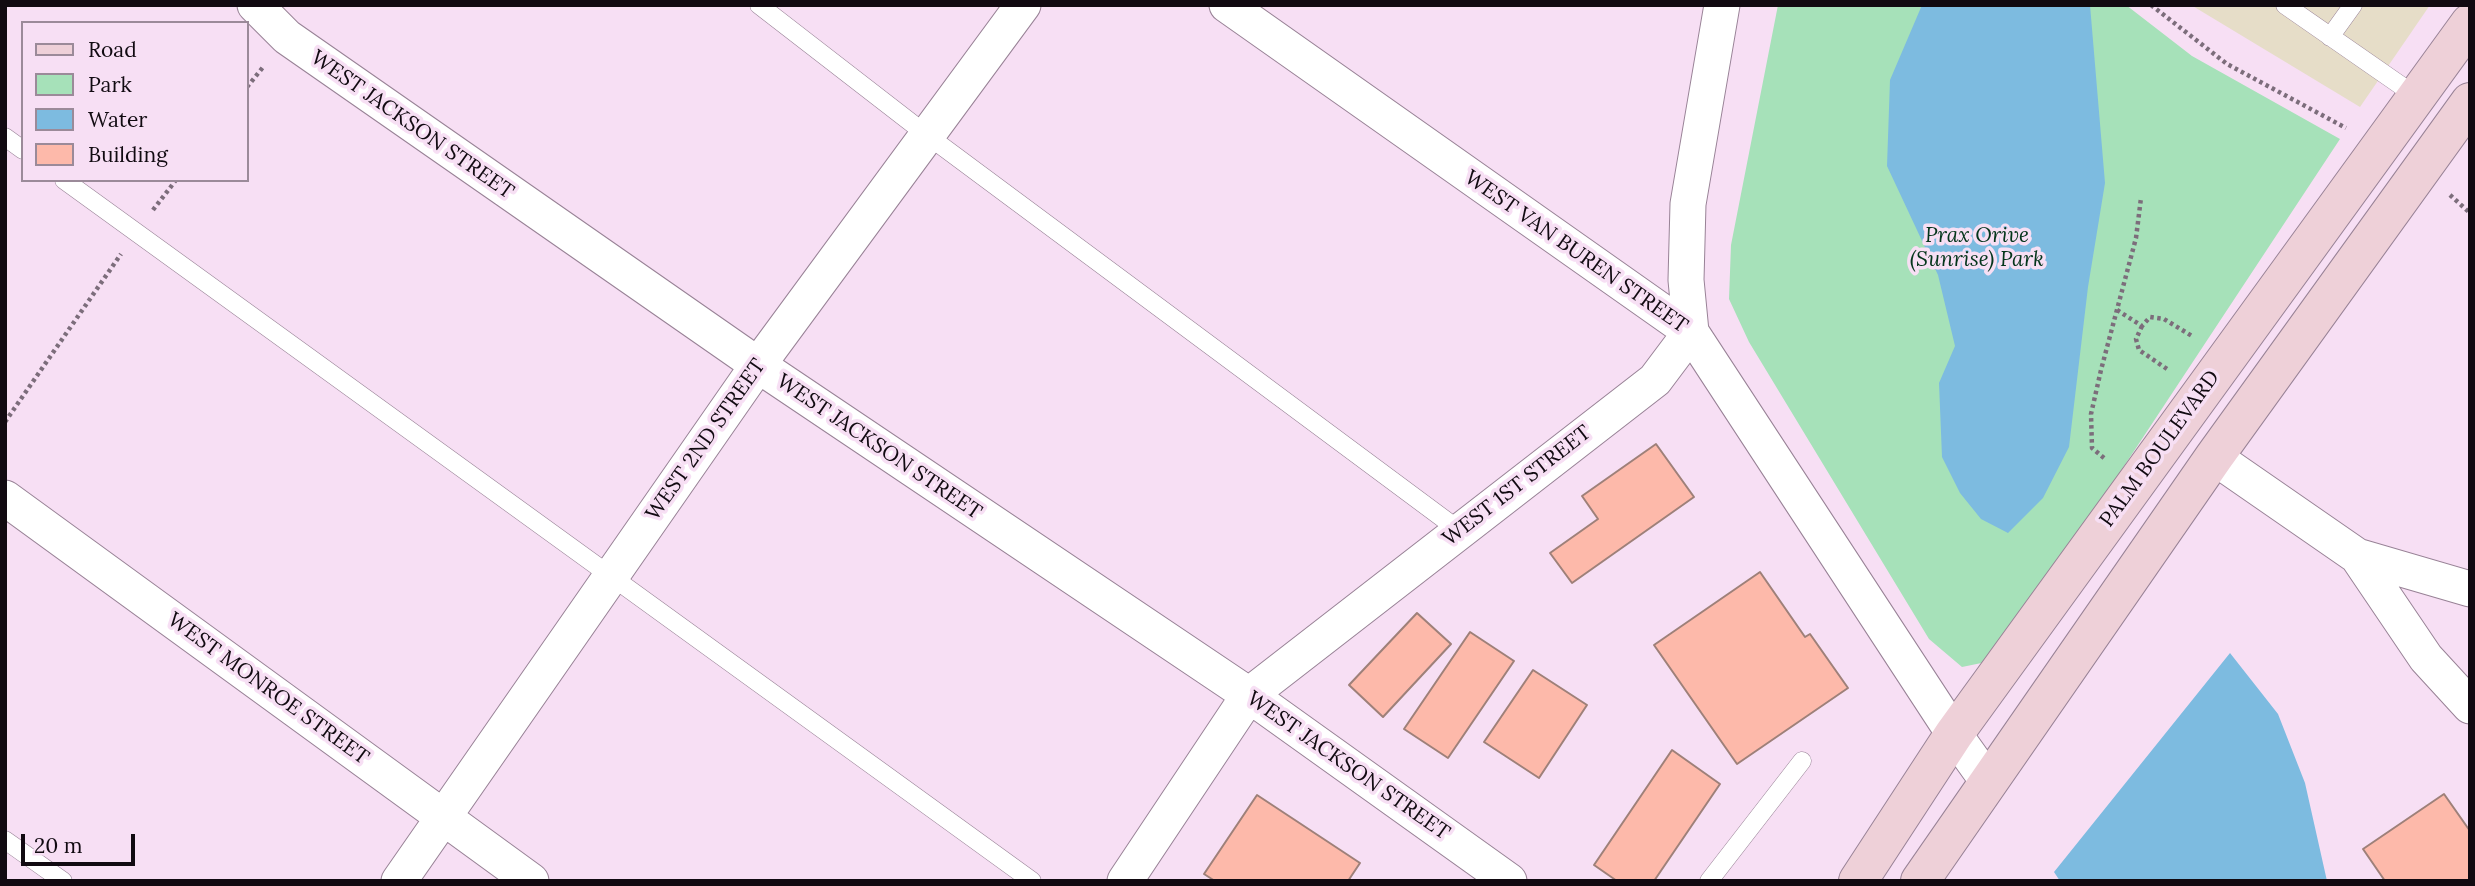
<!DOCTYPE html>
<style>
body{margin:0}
#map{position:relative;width:2475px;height:886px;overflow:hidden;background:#f7dff4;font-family:Lora,serif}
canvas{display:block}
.frame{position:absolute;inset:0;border:7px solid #110a11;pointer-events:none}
.legend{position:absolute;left:21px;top:21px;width:228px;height:161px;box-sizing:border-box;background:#f7dff4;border:2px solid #9b8a99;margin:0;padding:9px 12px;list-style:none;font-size:21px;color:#110a11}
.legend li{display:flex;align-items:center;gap:14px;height:35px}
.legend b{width:35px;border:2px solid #9b8a99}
.scale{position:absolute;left:21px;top:834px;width:114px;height:32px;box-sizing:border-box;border:4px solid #110a11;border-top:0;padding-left:9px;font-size:21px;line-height:24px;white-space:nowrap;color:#110a11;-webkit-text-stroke:5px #f7dff4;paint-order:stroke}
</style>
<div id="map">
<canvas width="2475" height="886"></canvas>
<div class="frame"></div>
<ul class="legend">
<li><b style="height:9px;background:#eed0d8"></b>Road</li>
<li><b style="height:19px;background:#a6e1b9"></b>Park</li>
<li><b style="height:19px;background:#7dbbe0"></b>Water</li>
<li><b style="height:19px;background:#fdb9aa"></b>Building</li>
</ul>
<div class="scale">20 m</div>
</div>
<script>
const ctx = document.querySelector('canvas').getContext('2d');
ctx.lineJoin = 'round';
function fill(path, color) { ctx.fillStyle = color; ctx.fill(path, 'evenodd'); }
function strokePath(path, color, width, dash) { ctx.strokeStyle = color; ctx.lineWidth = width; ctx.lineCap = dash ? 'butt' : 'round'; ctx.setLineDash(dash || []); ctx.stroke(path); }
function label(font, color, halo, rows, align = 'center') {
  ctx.font = font + ' Lora,serif'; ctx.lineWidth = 7; ctx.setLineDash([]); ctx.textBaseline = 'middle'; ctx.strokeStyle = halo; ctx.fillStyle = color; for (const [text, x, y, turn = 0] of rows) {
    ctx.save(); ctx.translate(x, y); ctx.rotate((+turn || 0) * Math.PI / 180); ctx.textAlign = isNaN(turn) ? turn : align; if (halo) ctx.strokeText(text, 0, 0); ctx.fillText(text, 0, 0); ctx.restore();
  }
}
fill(new Path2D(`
 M2191,5H2430L2360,107Z`), '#e6ddc8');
fill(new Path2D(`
 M1778,5H2126L2192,56L2340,139L1996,660L1962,667L1929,639L1749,342L1729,299L1731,245Z`), '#a6e1b9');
fill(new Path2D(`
 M1922,5H2090L2105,183L2088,287L2069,447L2043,498L2008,533L1981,519L1960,493L1942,457L1939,383L1955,346L1938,275L1887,166L1890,80Z
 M2230,653L2278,714L2305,783L2327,881H2060L2054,872Z`), '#7dbbe0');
const building = new Path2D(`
 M1656,444L1694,497L1572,583L1550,553L1598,519L1582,496Z
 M1760,572L1805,637L1810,634L1848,688L1737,764L1654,645Z
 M1417,613L1451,644L1383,717L1349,685Z
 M1470,632L1514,661L1448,758L1404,729Z
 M1533,670L1587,705L1539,778L1484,742Z
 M1672,750L1720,784L1654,881H1617L1594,865Z
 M2444,794L2470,831V881H2385L2363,849Z
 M1257,795L1360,863L1348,881H1215L1204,874Z`);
fill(building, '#fdb9aa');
strokePath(building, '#9e8079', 2);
const service = new Path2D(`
 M759,5L927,135L1460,531
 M2285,5L2416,96
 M2330,37L2353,5
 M5,137L23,150
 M64,180L1032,881
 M5,840L63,881
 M1709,881L1802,761`);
const minor = new Path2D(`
 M255,5L287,37L758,365L1249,695L1509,881
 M1227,5L1691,332L1954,734L1989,783
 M2214,457L2357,556L2470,589
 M5,498L531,881
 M2357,556L2426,658L2470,706
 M399,881L758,365L1023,5
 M1125,881L1249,695L1655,380L1691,332L1686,280L1688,204L1722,5`);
const secondary = new Path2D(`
 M1858,881L1954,734L2470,23
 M1920,881L2214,457L2470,102`);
strokePath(service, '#988296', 19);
strokePath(minor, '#988296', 37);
strokePath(secondary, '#988296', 40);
strokePath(new Path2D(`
 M2151,5L2227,64L2346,128
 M247,87L264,66
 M2450,195L2470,213
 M153,210L176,180
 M2117,310L2142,326L2150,317L2164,319L2192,336
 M2142,326L2136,339L2139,350L2167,369
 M5,422L121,254
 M2104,458L2092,448L2091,414L2101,370L2136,238L2141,198`), '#7c6d7b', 4.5, [3.5, 3.5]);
strokePath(service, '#fff', 18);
strokePath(minor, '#fff', 35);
strokePath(secondary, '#eed0d8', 38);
label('21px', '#110a11', '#f7dff4', [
 ["WEST JACKSON STREET",412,125,35],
 ["WEST VAN BUREN STREET",1576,252,35],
 ["WEST 2ND STREET",706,440,-55],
 ["WEST JACKSON STREET",879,447,34],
 ["PALM BOULEVARD",2160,449,-54],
 ["WEST 1ST STREET",1517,486,-38],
 ["WEST MONROE STREET",268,689,36],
 ["WEST JACKSON STREET",1348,766,35]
]);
label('italic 21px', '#04351b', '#f7dff4', [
 ["Prax Orive",1977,236],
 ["(Sunrise) Park",1977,260]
]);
</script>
